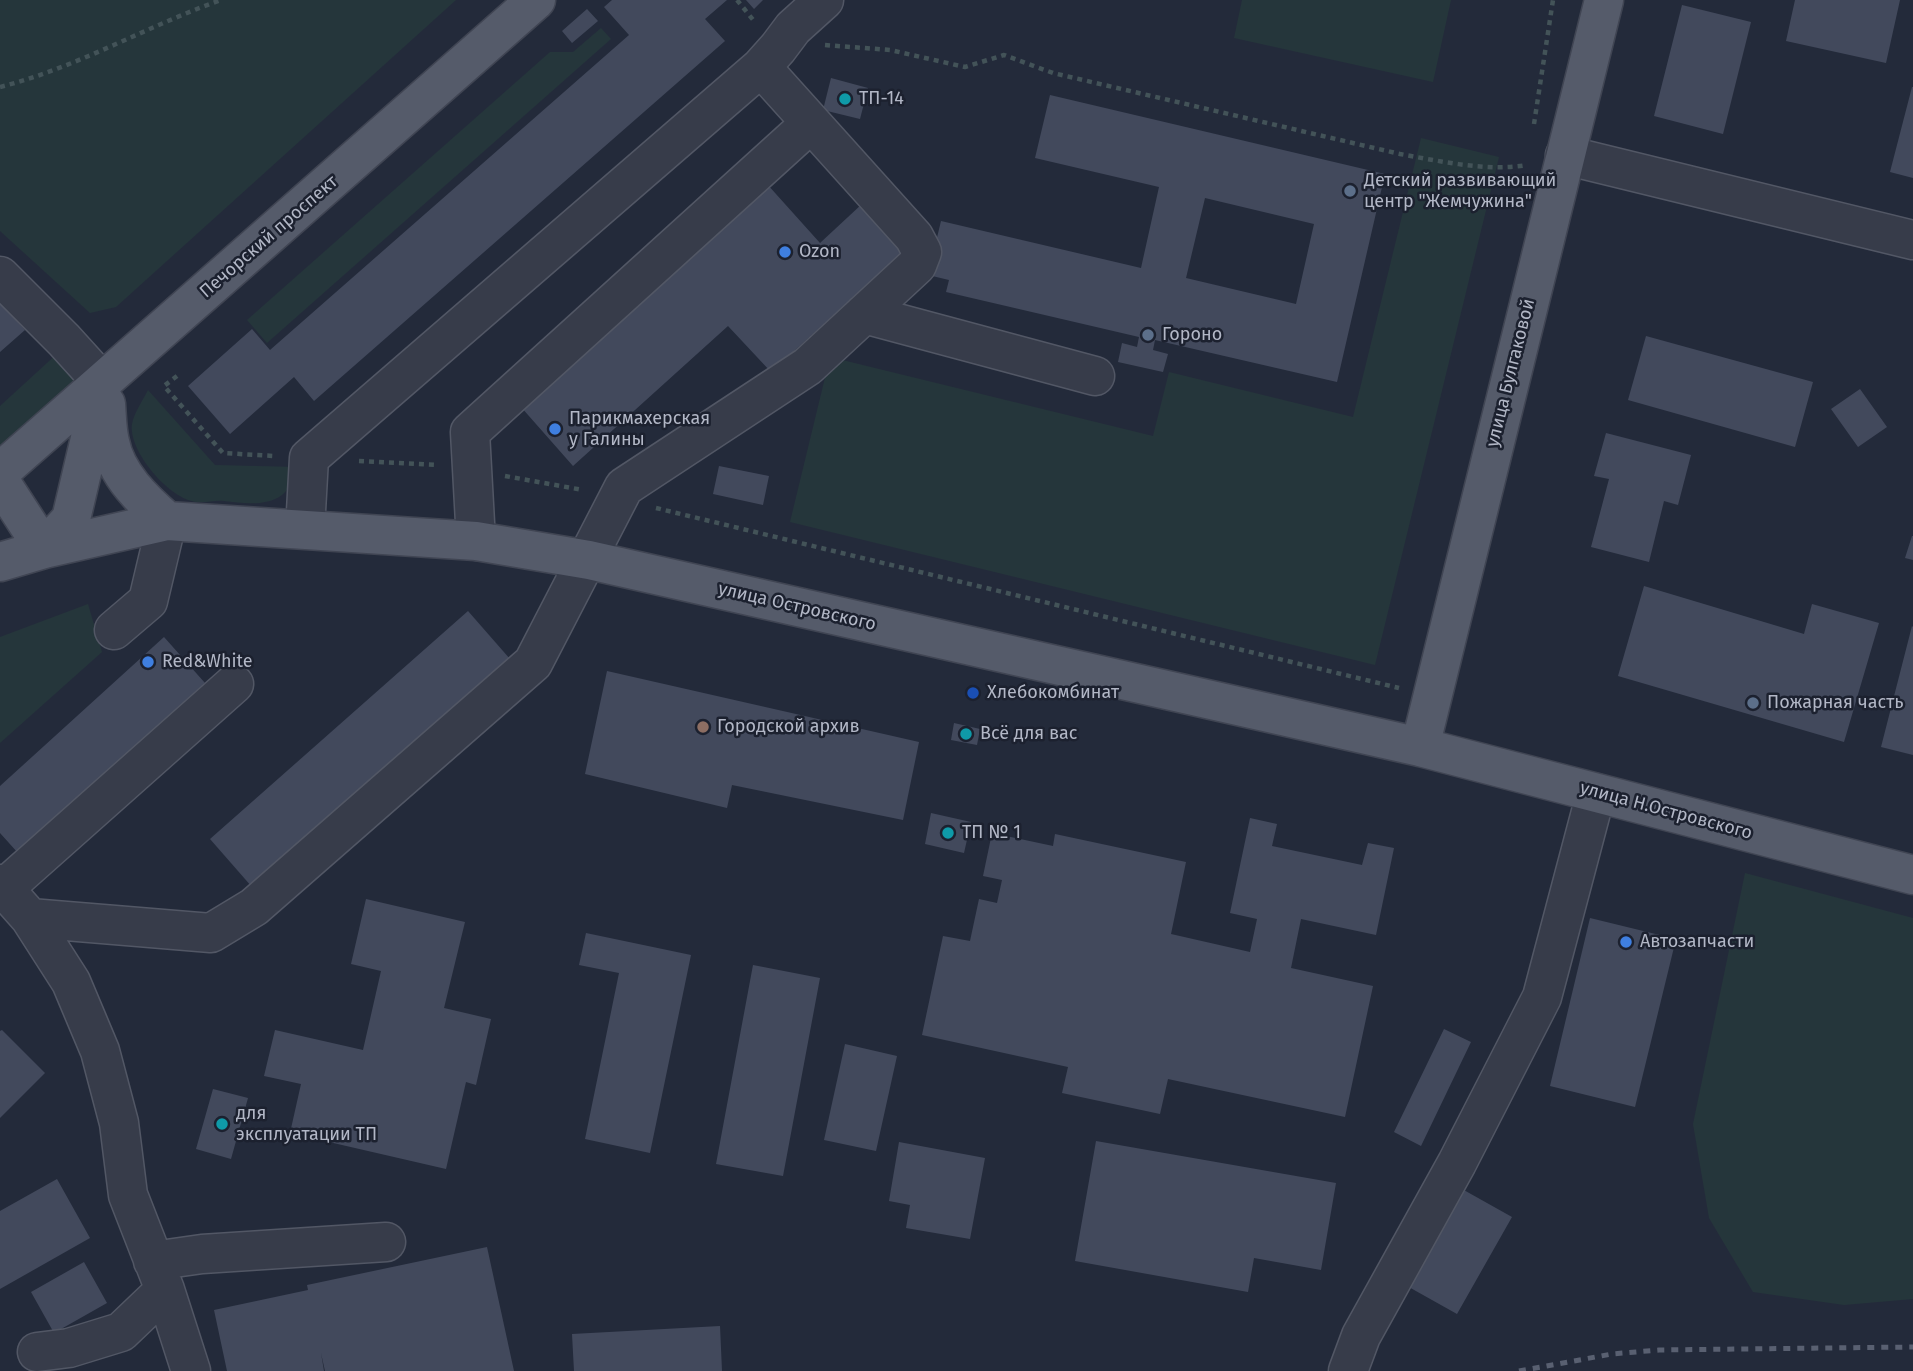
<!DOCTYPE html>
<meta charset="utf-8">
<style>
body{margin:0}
canvas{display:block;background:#232a3a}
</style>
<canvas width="1913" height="1371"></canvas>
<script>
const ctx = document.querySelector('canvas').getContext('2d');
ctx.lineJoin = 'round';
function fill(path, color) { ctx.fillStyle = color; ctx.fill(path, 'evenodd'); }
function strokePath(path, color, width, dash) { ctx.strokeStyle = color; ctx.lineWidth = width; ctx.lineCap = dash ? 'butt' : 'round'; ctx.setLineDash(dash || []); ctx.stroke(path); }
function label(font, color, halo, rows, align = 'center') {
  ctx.font = font + ' "Fira Sans",sans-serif'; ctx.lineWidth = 5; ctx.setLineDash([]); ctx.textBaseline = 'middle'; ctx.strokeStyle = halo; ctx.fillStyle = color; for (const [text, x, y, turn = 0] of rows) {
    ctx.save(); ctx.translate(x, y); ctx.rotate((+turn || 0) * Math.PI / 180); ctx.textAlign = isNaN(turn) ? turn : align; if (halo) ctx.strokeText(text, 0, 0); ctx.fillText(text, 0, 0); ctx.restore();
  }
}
fill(new Path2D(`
 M0,0H456L116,307L90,313L0,231Z
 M1242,0H1451L1433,82L1234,38Z
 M601,28L611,39L267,343L247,320L550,52H573Z
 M1421,138L1499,157L1375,665L790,522L830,357L1153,436L1169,372L1353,417Z
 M59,352L81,377L0,448V406Z
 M148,390L215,465L297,467C293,477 290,489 282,495C266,507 242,503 224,501C215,500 206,503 197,502C170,500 128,451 132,424C134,413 143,400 148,390Z
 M88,604L102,652L0,743V637Z
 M1745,873L1913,918V1299L1844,1305L1753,1292L1709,1218L1693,1124Z`), '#25363b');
fill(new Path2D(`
 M612,0H727L705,19L725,41L314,401L294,377L230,434L188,386L252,329L270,350L629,35L604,7Z
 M746,0H763L754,9Z
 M1795,0H1900L1886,63L1786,41Z
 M1682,5L1751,22L1723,134L1654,116Z
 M587,9L598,21L572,43L562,31Z
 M831,78L868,88L860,119L823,110Z
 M1912,87H1913V178L1890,172Z
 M1050,95L1385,174L1337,382L1155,340L1153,350L1168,354L1163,372L1118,362L1122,343L1137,347L1139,337L946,292L949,280L928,275L941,221L1141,268L1159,187L1035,158ZM1205,198L1314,224L1296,304L1186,278Z
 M767,184L820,243L862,204L904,251L771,372L728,326L573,466L521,407Z
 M0,303L25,330L0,352Z
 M1646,336L1813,382L1795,447L1628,400Z
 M1860,389L1887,427L1858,447L1831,409Z
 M1606,433L1691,455L1678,505L1664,501L1649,562L1591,547L1609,479L1594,476Z
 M719,466L769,476L763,505L713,494Z
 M1912,536H1913V560L1905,558Z
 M1644,586L1804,634L1812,604L1879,623L1844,742L1618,676Z
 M468,611L510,659L252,887L210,839Z
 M1912,626L1913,627V755L1881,747Z
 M164,637L205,683L18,853L0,833V786Z
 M607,671L919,742L903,820L732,785L727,808L585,774Z
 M954,723L980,729L977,745L951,740Z
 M931,813L971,822L964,853L925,844Z
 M1250,818L1277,824L1272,846L1362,865L1368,843L1394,848L1376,935L1301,919L1291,968L1373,986L1345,1117L1168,1079L1160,1114L1062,1093L1068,1067L922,1035L943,936L970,941L979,899L997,903L1002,880L983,876L992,833L1053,846L1055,834L1186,862L1171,934L1250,952L1257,919L1230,913Z
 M366,899L465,922L444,1008L491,1019L476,1085L466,1082L446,1169L290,1133L301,1084L264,1076L275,1030L363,1050L381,971L351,964Z
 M1590,918L1676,939L1635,1107L1550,1086Z
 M586,933L691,955L650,1153L585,1139L619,973L579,965Z
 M753,965L820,978L783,1176L716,1164Z
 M1444,1029L1471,1042L1421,1146L1394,1132Z
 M2,1030L45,1073L0,1118V1031Z
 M845,1044L897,1056L876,1151L824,1140Z
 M213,1089L248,1098L231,1159L196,1149Z
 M1096,1141L1336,1183L1321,1270L1254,1258L1248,1292L1075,1261Z
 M899,1142L985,1158L970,1239L906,1228L910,1205L889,1201Z
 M57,1179L90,1238L0,1289V1211Z
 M1462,1189L1512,1217L1457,1314L1407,1286Z
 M487,1247L514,1371H325L321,1353L324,1371H227L214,1310L308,1290L307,1285Z
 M84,1262L107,1303L54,1333L31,1292Z
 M720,1326L722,1371H574L572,1334Z`), '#42495c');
const minor = new Path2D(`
 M1565,155L1913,240
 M0,276L64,340L103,383
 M864,314L1095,376
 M305,529L309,458L761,67L778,48L793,28L824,0
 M476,541L470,432L811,123
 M114,630L148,601L167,521
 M0,884L30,918L71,982L100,1051L119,1123L128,1195L165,1290L191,1371
 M0,892L234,684
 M30,918L211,933L254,907L533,663L624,487L808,366L917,265L922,252L914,237L761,67
 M153,1261L202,1254L386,1242
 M37,1352L69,1348L121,1332L165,1290
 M1348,1371L1361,1336L1457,1163L1542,997L1596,793`);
const major = new Path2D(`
 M106,404C107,417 107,430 110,442C116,475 144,501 167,521
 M0,472L536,0
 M0,481L44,549L71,519L103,383
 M0,562L44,549L167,521L476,541L589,560L1420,747L1913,875
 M1420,747L1604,0`);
strokePath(minor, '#525765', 41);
strokePath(major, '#404553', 41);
strokePath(new Path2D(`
 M737,0L754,21
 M825,45L890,50L965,67L1004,55L1053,73L1400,154C1439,161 1488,172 1527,165
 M0,87C76,68 147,26 221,0
 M1534,124L1553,0
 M177,376L164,386L223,453L274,456
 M359,461L438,465
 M505,476L583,490
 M656,508L1399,688`), '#435358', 4.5, [5, 5]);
strokePath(minor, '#373c4a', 38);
strokePath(major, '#555b6a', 38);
strokePath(new Path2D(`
 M1519,1371L1612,1354L1659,1350L1913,1347`), '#596071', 5, [7, 7]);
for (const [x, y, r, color] of [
 [845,99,7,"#0f9aa8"],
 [1350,191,7,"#5c6f8a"],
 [785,252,7,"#3f7fe0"],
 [1148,335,7,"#5c6f8a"],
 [555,429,7,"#3f7fe0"],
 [148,662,7,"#3f7fe0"],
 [973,693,7,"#1a4fb4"],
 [1753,703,7,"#5c6f8a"],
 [703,727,7,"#8d6e63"],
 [966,734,7,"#0f9aa8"],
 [948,833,7,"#0f9aa8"],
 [1626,942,7,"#3f7fe0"],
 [222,1124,7,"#0f9aa8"]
]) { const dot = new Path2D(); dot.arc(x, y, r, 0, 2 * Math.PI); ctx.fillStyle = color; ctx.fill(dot); strokePath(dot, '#1c212f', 2.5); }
label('18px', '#b2b7c6', '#1c212f', [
 ["ТП-14",859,99],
 ["Детский развивающий",1364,181],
 ["центр \"Жемчужина\"",1364,202],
 ["Ozon",799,252],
 ["Гороно",1162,335],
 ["Парикмахерская",569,419],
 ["у Галины",569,440],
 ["Red&White",162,662],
 ["Хлебокомбинат",987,693],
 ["Пожарная часть",1767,703],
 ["Городской архив",717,727],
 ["Всё для вас",980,734],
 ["ТП № 1",962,833],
 ["Автозапчасти",1640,942],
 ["для",236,1114],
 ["эксплуатации ТП",236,1135]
], 'left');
label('18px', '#b2b7c6', '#1c212f', [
 ["Печорский проспект",269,237,-41],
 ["улица Булгаковой",1511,373,-76],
 ["улица Островского",797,607,13],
 ["улица Н.Островского",1666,811,15]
]);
</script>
